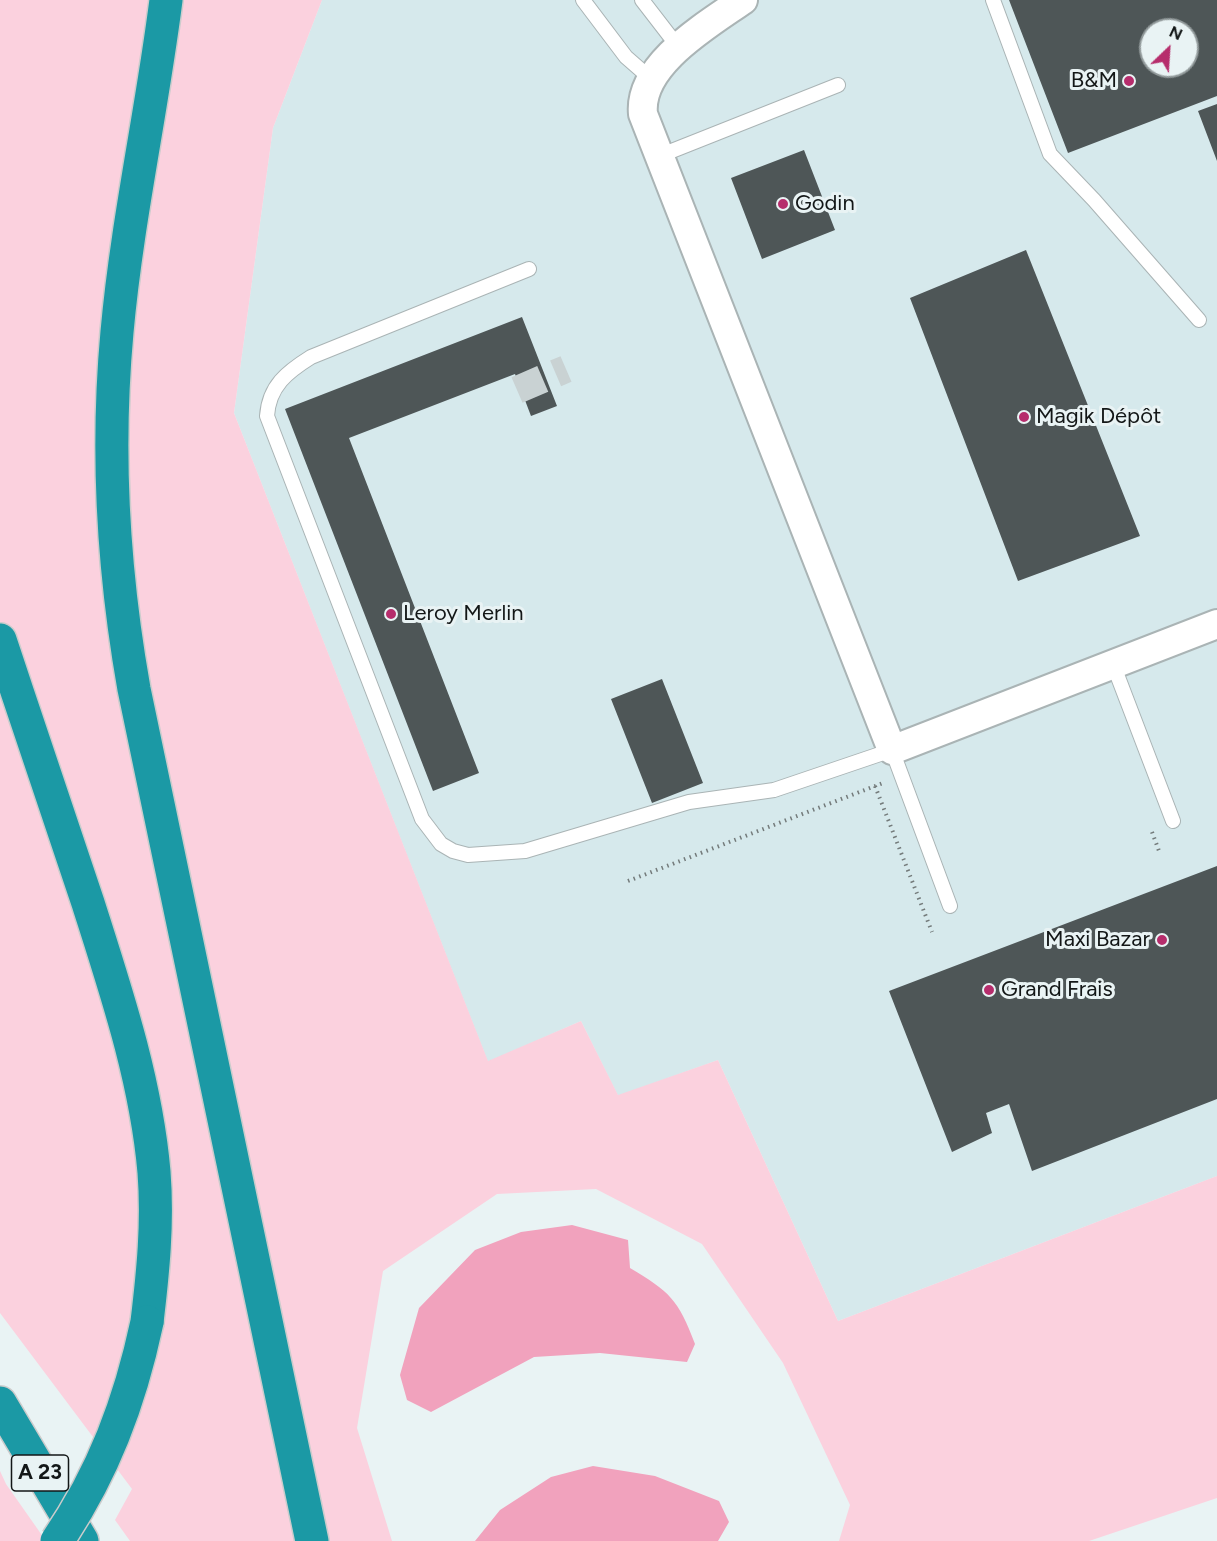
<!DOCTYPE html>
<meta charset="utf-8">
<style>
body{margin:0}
#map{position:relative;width:1217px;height:1541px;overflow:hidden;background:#e9f3f4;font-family:Figtree,sans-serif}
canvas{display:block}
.north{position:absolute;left:1139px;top:18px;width:60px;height:60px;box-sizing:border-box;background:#e9f3f4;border:2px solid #939b9c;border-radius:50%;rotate:25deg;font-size:16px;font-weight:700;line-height:24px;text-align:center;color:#131717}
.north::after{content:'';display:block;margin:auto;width:21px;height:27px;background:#b62d6c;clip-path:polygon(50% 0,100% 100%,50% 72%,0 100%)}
</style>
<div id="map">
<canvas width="1217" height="1541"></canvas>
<div class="north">N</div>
</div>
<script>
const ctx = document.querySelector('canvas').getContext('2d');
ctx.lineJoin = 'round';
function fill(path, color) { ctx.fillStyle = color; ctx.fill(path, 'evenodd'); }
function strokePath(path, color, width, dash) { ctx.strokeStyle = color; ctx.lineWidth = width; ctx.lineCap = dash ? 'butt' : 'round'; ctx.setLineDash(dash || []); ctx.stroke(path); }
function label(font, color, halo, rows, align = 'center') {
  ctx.font = font + ' Figtree,sans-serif'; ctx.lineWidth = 6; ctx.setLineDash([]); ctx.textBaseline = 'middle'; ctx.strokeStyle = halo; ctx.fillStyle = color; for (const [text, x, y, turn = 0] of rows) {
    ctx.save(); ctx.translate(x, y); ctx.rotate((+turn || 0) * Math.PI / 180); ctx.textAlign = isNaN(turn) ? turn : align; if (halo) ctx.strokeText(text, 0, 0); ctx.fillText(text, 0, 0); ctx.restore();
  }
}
fill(new Path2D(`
 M322,0H1217V1176L838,1321L718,1060L618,1096L581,1021L488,1062L234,413L273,128ZM1151,30H1187V66H1151Z`), '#d6e9ec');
fill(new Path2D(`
 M0,0H322L273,128L234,413L488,1061L581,1021L618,1095L718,1060L838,1321L1217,1176V1498L1089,1541H839L850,1505L783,1363L702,1244L596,1189L497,1194L383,1271L357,1428L392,1541H130L115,1520L132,1489L0,1313Z
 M0,1471L6,1484L46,1541H0Z`), '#fbd1de');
fill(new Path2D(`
 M572,1225L628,1240L630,1268C670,1292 678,1299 695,1344L687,1362L600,1353L534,1357L431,1412L407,1400L400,1375L419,1308L475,1250L521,1232Z
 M593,1466L655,1476L719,1501L729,1522L718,1541H475L500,1510L551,1477Z`), '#f1a2bd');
fill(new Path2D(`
 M1009,0H1217V96L1068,153ZM1151,30H1187V66H1151Z
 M1217,104V161L1198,111Z
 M804,150L835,230L762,259L731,178Z
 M1026,250L1140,536L1018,581L910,298Z
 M522,317L557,406L531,416L515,374L349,438L479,773L433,791L285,409Z
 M662,679L703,783L652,803L611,699Z
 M1217,866V1099L1032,1171L1009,1104L986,1113L992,1133L952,1152L889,991Z`), '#4e5657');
strokePath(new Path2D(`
 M517,390L566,369`), '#c9d2d3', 28, [28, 14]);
const service = new Path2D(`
 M583,0L626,57L650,78
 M642,0L679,48
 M993,0L1050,154L1094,200L1199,320
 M659,156L838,85
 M529,269L311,357C287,372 269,386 267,416L422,819L441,844L453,851L468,855L525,851L689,802L774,790L892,750L950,906
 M1113,664L1173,821`);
const minor = new Path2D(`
 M743,0C707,25 638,65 643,114L892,750L1217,624`);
const motorway = new Path2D(`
 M166,0C152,111 127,221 117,332C106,452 113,571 134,689L312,1541
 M0,640C29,728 59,816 88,903C116,991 146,1080 154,1172C158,1223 153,1272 147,1322
 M0,1403L82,1541`);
strokePath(service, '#aab4b5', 16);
strokePath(minor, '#aab4b5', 32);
strokePath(motorway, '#cbcccc', 36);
strokePath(new Path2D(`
 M875,786L932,932
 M1152,832L1159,851
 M628,881L883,783`), '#747b7b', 4, [1.5, 4.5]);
strokePath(service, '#fff', 14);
strokePath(minor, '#fff', 28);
strokePath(motorway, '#1b99a5', 33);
const motorwayBridge = new Path2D(`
 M57,1541C103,1474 130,1402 147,1322`);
strokePath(motorwayBridge, '#cbcccc', 36, []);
strokePath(motorwayBridge, '#1b99a5', 33);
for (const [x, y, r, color] of [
 [1129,81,6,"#b62d6c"],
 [783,204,6,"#b62d6c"],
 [1024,417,6,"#b62d6c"],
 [391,614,6,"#b62d6c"],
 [1162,940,6,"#b62d6c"],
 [989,990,6,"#b62d6c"]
]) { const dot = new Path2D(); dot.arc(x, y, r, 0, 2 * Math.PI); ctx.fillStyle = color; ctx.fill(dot); strokePath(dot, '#e9f3f4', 2); }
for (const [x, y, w] of [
 [40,1473,57]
]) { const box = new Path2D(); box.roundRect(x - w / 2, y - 18, w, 36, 4.5); ctx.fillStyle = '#e9f3f4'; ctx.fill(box); strokePath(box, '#131717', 1.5); }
label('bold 21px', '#131717', null, [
 ["A 23",40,1473]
]);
label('22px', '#131717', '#e9f3f4', [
 ["B&M",1117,81,"right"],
 ["Godin",795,204],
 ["Magik Dépôt",1036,417],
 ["Leroy Merlin",403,614],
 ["Maxi Bazar",1150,940,"right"],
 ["Grand Frais",1001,990]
], 'left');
</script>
